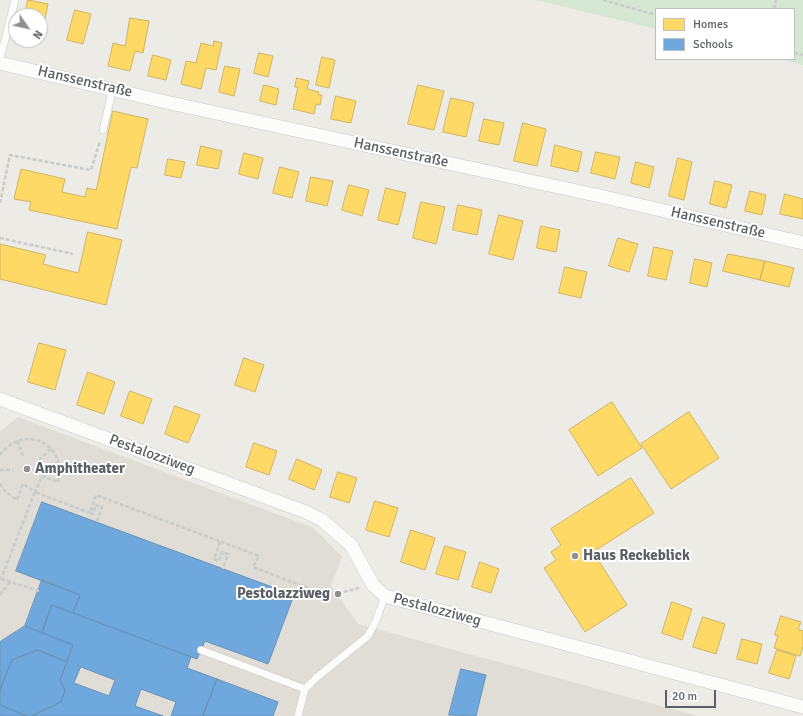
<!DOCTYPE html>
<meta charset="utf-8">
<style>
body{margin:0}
#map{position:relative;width:803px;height:716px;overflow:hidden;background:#ecebe6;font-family:Signika,sans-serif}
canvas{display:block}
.legend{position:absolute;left:655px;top:8px;width:140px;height:52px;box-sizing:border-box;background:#fff;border:1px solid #bebfc1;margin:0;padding:5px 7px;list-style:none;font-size:12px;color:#5c5f64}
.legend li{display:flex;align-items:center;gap:8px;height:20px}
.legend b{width:20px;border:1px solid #bebfc1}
.north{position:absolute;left:8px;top:8px;width:40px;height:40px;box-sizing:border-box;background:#fff;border:1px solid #bebfc1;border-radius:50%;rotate:124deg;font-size:11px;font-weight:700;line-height:16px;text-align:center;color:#5c5f64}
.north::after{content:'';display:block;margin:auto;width:14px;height:18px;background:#8e9092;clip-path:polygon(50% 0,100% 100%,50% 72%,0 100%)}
.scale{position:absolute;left:665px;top:690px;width:51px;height:18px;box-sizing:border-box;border:2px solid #5c5f64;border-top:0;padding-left:5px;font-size:12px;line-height:14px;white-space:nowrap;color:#5c5f64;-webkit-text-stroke:3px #fff;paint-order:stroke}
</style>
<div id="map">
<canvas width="803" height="716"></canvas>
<ul class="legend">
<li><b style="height:11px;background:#ffd966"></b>Homes</li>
<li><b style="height:11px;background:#6fa8dc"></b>Schools</li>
</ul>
<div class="north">N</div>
<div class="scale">20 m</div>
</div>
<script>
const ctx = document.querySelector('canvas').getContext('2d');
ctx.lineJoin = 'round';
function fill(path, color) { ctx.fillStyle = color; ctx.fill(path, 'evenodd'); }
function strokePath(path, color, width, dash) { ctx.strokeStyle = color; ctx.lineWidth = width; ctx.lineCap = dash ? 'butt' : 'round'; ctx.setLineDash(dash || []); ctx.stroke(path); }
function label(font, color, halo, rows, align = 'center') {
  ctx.font = font + ' Signika,sans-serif'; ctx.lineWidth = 4; ctx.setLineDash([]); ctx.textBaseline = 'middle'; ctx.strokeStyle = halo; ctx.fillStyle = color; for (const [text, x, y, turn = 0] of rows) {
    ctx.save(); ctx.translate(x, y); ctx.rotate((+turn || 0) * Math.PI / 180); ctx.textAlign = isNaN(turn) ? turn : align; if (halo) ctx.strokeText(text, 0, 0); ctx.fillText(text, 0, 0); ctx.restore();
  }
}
fill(new Path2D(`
 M18,417L314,528L342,557L331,586L358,624L698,716H0V432Z`), '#dfddd6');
fill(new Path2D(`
 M536,0H803V65L779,59H794V9H656V29Z`), '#d5e7d3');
const homes = new Path2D(`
 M28,0L48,4L42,34H40V16H25Z
 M75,10L91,14L83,44L67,40Z
 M130,18L149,21L143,53L135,51L130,71L108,66L113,43L125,46Z
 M214,41L222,43L216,70L206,68L201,89L181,84L186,61L196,63L201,43L213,46Z
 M259,53L273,56L268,77L254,73Z
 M153,55L171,60L166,80L148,76Z
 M322,57L335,60L329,88L316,85Z
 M225,66L240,69L234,96L219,92Z
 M297,78L309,81L307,89L319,92L318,95H322L320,105L316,104L314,114L293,109L298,87H295Z
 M264,85L279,89L276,105L260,101Z
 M418,85L444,91L434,130L408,124Z
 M336,96L356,101L351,123L331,119Z
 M451,98L474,103L466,137L443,132Z
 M113,111L148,119L137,168L131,167L117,229L29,210L31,202L14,199L21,169L65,179L62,192L85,197L87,188L96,190Z
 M484,119L504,123L499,145L479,141Z
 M523,123L546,129L537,166L514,161Z
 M555,145L582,152L578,172L551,166Z
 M201,146L222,151L218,169L197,165Z
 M596,152L620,157L615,179L591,173Z
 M244,153L263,158L258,179L239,174Z
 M678,158L692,162L684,200L669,196Z
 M168,159L185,162L181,178L165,175Z
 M636,162L654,167L649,188L631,183Z
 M280,167L299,172L292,198L273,193Z
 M311,177L333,181L327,206L306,201Z
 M715,181L732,185L726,208L710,204Z
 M349,185L369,190L362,216L342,210Z
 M386,188L406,193L398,225L378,220Z
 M750,191L766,195L762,215L745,211Z
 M785,194L803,199V219L780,214Z
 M421,202L445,207L436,244L413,238Z
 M458,205L482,210L477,235L453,230Z
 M499,215L523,221L513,260L489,254Z
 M541,226L560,230L556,252L537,248Z
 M88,232L122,240L106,305L0,279V244L46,255L43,264L78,273Z
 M618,238L638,244L629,272L609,266Z
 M654,247L673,251L666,280L648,276Z
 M728,254L765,261L760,280L723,271Z
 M695,259L712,263L707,287L690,283Z
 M765,261L794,268L789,287L760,280Z
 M565,267L587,272L581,298L559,293Z
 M39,343L66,350L55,390L28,382Z
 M244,358L264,365L255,392L235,385Z
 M88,372L115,382L104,414L77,405Z
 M130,391L152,399L143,424L121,416Z
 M612,402L642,448L598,476L569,430Z
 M175,406L200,415L188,443L165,434Z
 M689,412L719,458L671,489L641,444Z
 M254,443L277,451L269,475L246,467Z
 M297,459L322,470L314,490L289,479Z
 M338,472L357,478L349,503L330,497Z
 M631,478L654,513L593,552L627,605L585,632L544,568L556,560L551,552L561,545L551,529Z
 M375,501L398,508L389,537L366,530Z
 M411,530L435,538L425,570L401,562Z
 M445,546L466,552L458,580L436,574Z
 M480,562L499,569L491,593L472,587Z
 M672,602L692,609L682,640L662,633Z
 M781,616L801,622L798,629L803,631V646L800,656L774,648L778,636L775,635Z
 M703,617L725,624L716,654L693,647Z
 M742,639L762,644L757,664L737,659Z
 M777,650L796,656L789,679L769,673Z`);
fill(homes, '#ffd966');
strokePath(homes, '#ceb465', 1);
const schools = new Path2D(`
 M42,502L294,595L268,664L205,641L197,659L73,613L80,595L16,571Z
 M42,580L80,595L73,613L52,605L42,633L25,626Z
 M52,605L191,657L187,668L217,679L203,716H171L176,702L141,689L135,706L163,716H31L61,702L65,690L60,680L73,645L42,633ZM81,667L115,680L109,696L74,683Z
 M25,626L73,645L67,662L38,650L12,660L0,690V642Z
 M38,650L67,662L60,680L65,690L61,702L31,716H27L0,705V690L12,660Z
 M461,669L486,675L476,716L449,715Z
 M217,679L278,702L273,716H203Z
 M0,705L27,716H0Z`);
fill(schools, '#6fa8dc');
strokePath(schools, '#6992b8', 1);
const lane = new Path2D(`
 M0,59L15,0
 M103,130L113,88
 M201,650L305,689
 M298,716L305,689L316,678L368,636L375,623L385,596`);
const street = new Path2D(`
 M0,63L170,103L600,196L803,243
 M0,399L306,512L322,520L351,545L373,585L385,596L803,707`);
strokePath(lane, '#c8c9c8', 8);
strokePath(street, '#c8c9c8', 14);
strokePath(new Path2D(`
 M603,0L656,15
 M774,9L776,0
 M794,53L803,55
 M0,203L10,155L91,170L100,141
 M0,238L73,254
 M17,441L23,456
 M0,455C23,423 68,443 58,482L42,476L35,492L23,484L17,500
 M39,460L51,449
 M0,470H13
 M0,484L6,492L17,500
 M90,513L93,514L96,505L102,507L97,522
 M220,542L214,559L219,561L222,552L228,554L223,569
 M0,578L1,579L35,492L90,513L96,495L259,556L253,567L328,596L359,588
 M1,579L39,591
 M0,595L10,582`), '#c8ccca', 2.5, [4, 2]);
strokePath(lane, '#fcfcfb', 7);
strokePath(street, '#fcfcfb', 13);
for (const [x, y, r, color] of [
 [27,469,4,"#8e9092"],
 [575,556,4,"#8e9092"],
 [338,594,4,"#8e9092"]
]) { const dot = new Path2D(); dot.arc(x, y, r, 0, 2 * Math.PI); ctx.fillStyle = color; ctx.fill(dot); strokePath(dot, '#fff', 1.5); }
label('15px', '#5c5f64', '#fff', [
 ["Hanssenstraße",85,82,13],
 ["Hanssenstraße",401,153,12],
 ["Hanssenstraße",718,223,13],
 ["Pestalozziweg",152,455,20],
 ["Pestalozziweg",437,610,15]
]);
label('bold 15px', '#5c5f64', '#fff', [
 ["Amphitheater",35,469],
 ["Haus Reckeblick",583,556],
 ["Pestolazziweg",330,594,"right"]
], 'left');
</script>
